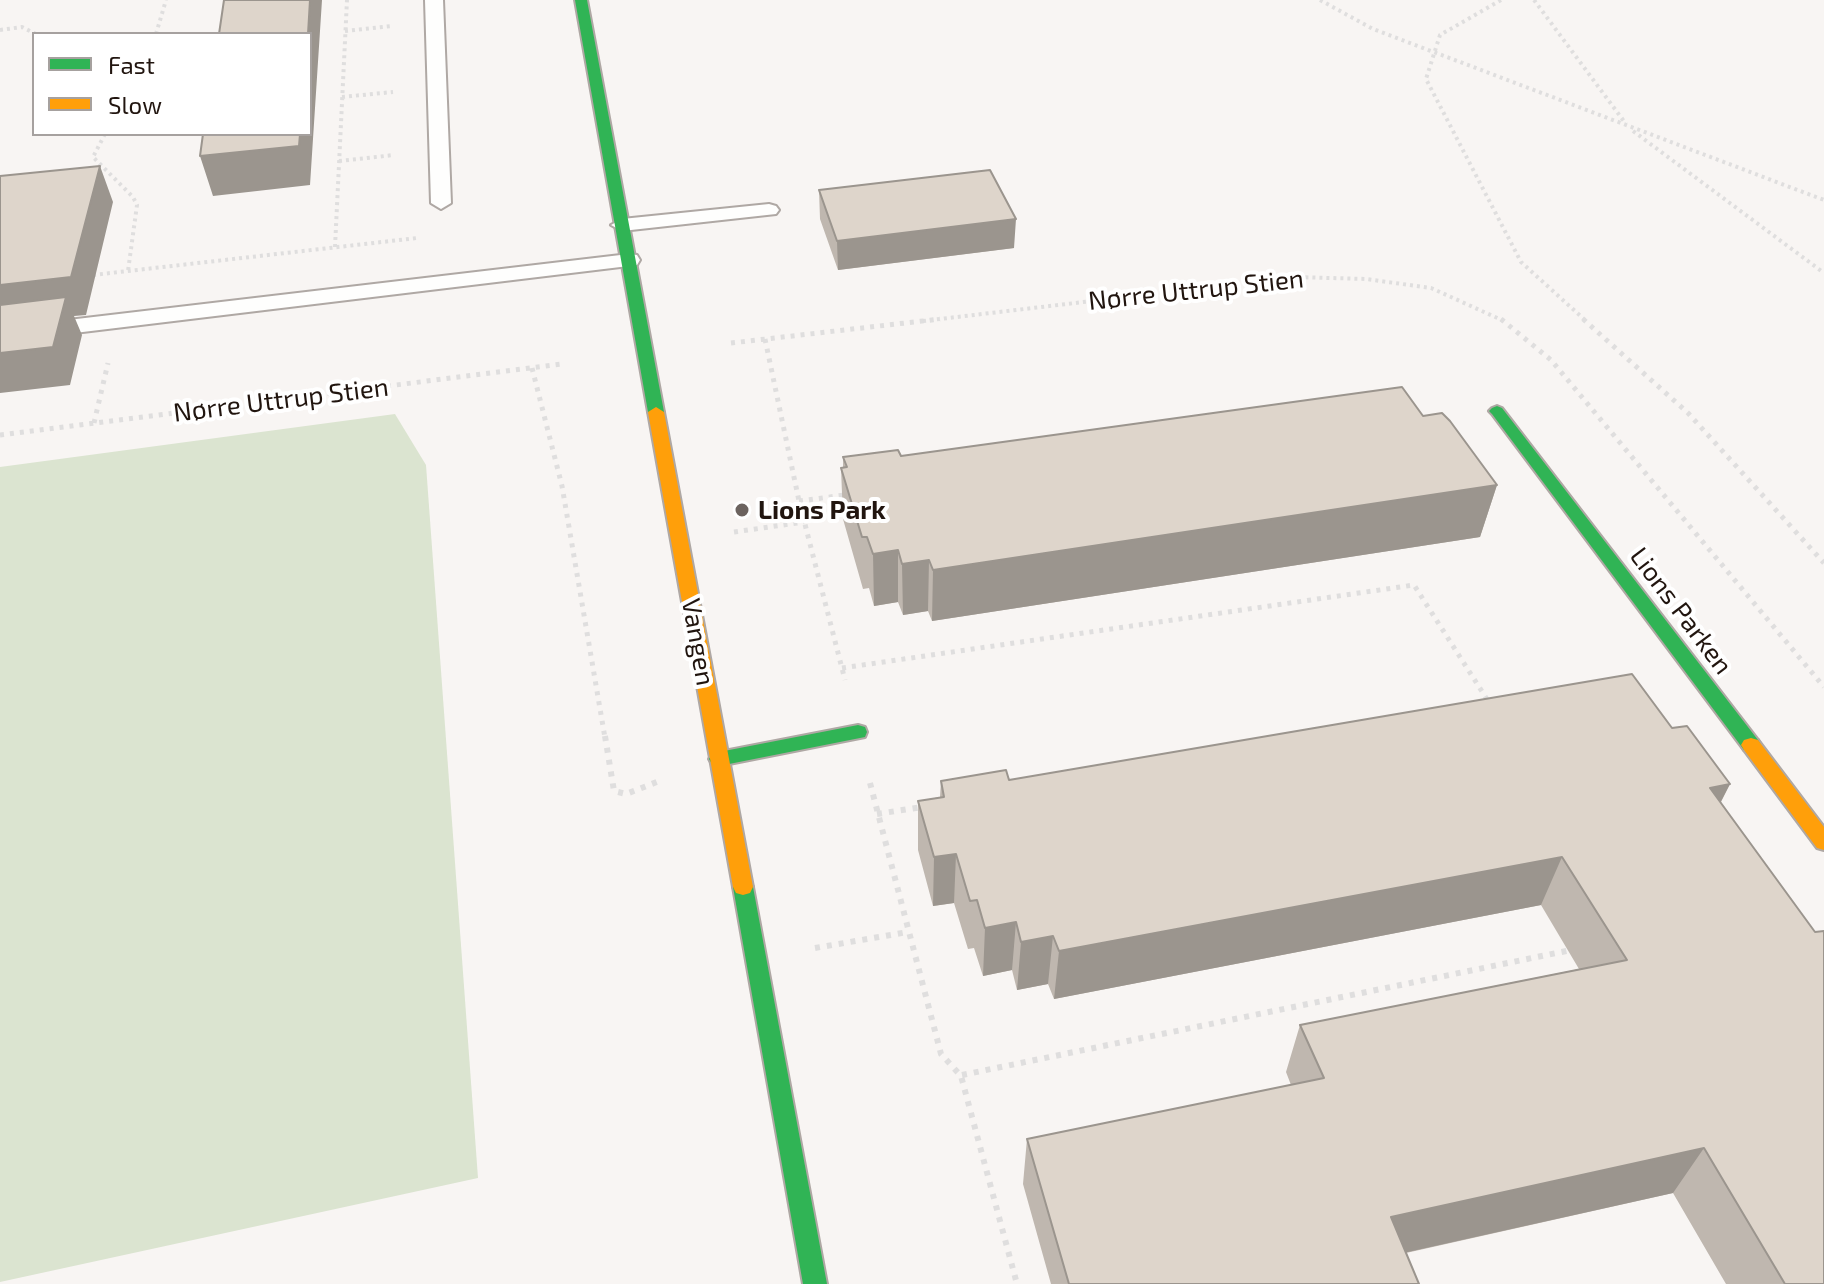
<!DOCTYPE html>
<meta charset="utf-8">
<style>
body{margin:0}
#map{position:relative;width:1824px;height:1284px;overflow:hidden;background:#f8f5f3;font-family:"Exo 2",sans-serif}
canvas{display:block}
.legend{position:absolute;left:32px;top:32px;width:280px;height:104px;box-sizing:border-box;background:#fff;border:2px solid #a6a19f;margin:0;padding:10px 14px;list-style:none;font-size:24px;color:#21150f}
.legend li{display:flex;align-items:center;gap:16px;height:40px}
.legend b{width:40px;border:2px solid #a6a19f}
</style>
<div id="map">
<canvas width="1824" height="1284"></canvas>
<ul class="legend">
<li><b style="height:10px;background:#30b455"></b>Fast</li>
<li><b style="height:10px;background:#ff9f0a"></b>Slow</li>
</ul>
</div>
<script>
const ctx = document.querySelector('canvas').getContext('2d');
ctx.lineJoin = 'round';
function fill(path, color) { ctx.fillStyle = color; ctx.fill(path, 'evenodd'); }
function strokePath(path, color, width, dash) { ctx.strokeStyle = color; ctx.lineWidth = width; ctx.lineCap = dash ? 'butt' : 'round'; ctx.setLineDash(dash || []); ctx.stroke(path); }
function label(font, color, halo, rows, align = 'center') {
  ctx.font = font + ' "Exo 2",sans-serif'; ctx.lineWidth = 8; ctx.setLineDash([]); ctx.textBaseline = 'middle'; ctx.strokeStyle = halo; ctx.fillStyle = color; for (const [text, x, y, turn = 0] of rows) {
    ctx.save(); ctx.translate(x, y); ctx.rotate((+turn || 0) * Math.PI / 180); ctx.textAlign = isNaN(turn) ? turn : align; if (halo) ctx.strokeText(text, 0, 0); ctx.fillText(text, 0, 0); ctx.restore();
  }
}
fill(new Path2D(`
 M395,414L426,465L478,1178L0,1282V467Z`), '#dbe4d0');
const lane = new Path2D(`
 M425,0H443L451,203L441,209L431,203Z
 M769,204L776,206L779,210L776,214L622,231L611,225L622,219Z
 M629,254L637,255L640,260L637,265L0,342V328Z`);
const fast = new Path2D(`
 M575,0H587L664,412L656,417L648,412Z
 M1497,406L1502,408L1758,740L1761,745L1758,750H1744L1492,414L1489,411L1492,408Z
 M858,725L865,727L867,732L865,737L719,766L712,764L709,759L712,754L719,752Z
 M743,879L750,881L753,887L827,1284H803L733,887L736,881Z`);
const slow = new Path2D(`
 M656,407L664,412L753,887L750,893L743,895L736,893L733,887L648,412Z
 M1751,738L1758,740L1824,827V850L1817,848L1744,750L1741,745L1744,740Z`);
strokePath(lane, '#afa8a4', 4);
strokePath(fast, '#afa8a4', 4);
strokePath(slow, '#afa8a4', 4);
strokePath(new Path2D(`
 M1320,0L1373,29L1824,200
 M1501,0L1440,35L1426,79L1521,262L1586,321
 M1534,0L1626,124
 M0,30L22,27L36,34
 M345,31L392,26
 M156,34L166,0
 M342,97L393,92
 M1633,131L1824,273
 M105,134L93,157L133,197L137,205L128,271
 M339,161L394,155
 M335,247L347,0
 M93,275L417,238
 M923,321L1295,277L1366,279L1431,288L1504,321`), '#dfdede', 4, [3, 4]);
strokePath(new Path2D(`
 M1501,319L1551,360L1824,687
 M1583,319L1688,413L1824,563
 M765,339L799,501L845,680
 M731,343L940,319
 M532,368L562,486L605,738
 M94,423L108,363
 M0,435L562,364
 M799,501L845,495
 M734,532L804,522
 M842,668L1414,585L1490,704`), '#dfdede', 5, [4, 6]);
strokePath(new Path2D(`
 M605,736L614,791L626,794L662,780
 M870,783L941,1054L961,1076L1017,1284
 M877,814L922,807
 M815,948L908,932
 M962,1075L1571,950`), '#dfdede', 6, [5, 7]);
fill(lane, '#fefefd');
fill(fast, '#30b455');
fill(slow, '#ff9f0a');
fill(new Path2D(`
 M819,190L1014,248L838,270L820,219Z
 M1423,416L1497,485L1480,537L932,621L928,611L903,615L898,602L874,606L869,588L863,589L843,519L841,468L843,467V457L901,456Z
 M1672,728L1730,784L1721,802L1824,1284H1726L1673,1193L1406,1253L1419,1284H1051L1023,1184L1027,1139L1291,1085L1286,1072L1300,1025L1579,969L1541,905L1054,999L1048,984L1017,990L1012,970L983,976L974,948L968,949L954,903L933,906L918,850V801L940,797L941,781L1009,780Z`), '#bfb7af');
fill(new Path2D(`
 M310,0H322L310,185L213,196L200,156L300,134H310V34H308Z
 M100,166L113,202L86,315L74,316L82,335L70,385L0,393V285Z
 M1016,219L1014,248L838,270L837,241Z
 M1497,485L1480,537L932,621L933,570Z
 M898,550V602L874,606L873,554Z
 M929,560L928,611L903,615L902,564Z
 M1730,784L1704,834L1710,788Z
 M956,854L954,903L933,906L934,857Z
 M1562,857L1541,905L1054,999L1059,951Z
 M1016,922L1012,970L983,976L985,928Z
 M1053,936L1048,984L1017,990L1021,942Z
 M1704,1148L1673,1193L1372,1260L1391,1217Z`), '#9b958e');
const building = new Path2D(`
 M224,0H310L308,34H219Z
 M203,134H300L299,146L200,156Z
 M100,166L71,277L0,285V176Z
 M990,170L1016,219L837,241L819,190Z
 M66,297L53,347L0,353V305Z
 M1402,387L1423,416L1442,413L1450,421L1497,485L933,570L929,560L902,564L898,550L873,554L867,537H862L841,468L847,467L843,457L898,450L901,456Z
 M1632,674L1672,728L1687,726L1730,784L1710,788L1815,932L1824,931V1284H1785L1704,1148L1391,1217L1419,1284H1069L1027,1139L1324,1078L1300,1025L1627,960L1562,857L1059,951L1053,936L1021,942L1016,922L985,928L977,900L970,901L956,854L934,857L918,801L944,797L941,781L1006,770L1009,780Z`);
fill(building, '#ded5cb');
strokePath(building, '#9b958e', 2);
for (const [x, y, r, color] of [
 [742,510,8,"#6c635f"]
]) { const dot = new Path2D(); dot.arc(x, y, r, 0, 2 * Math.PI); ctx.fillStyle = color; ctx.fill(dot); strokePath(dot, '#fff', 3); }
label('26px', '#21150f', '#fff', [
 ["Nørre Uttrup Stien",1196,290,-6],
 ["Nørre Uttrup Stien",281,400,-7],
 ["Lions Parken",1681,611,53],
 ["Vangen",698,642,80]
]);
label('bold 26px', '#21150f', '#fff', [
 ["Lions Park",758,510]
], 'left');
</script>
